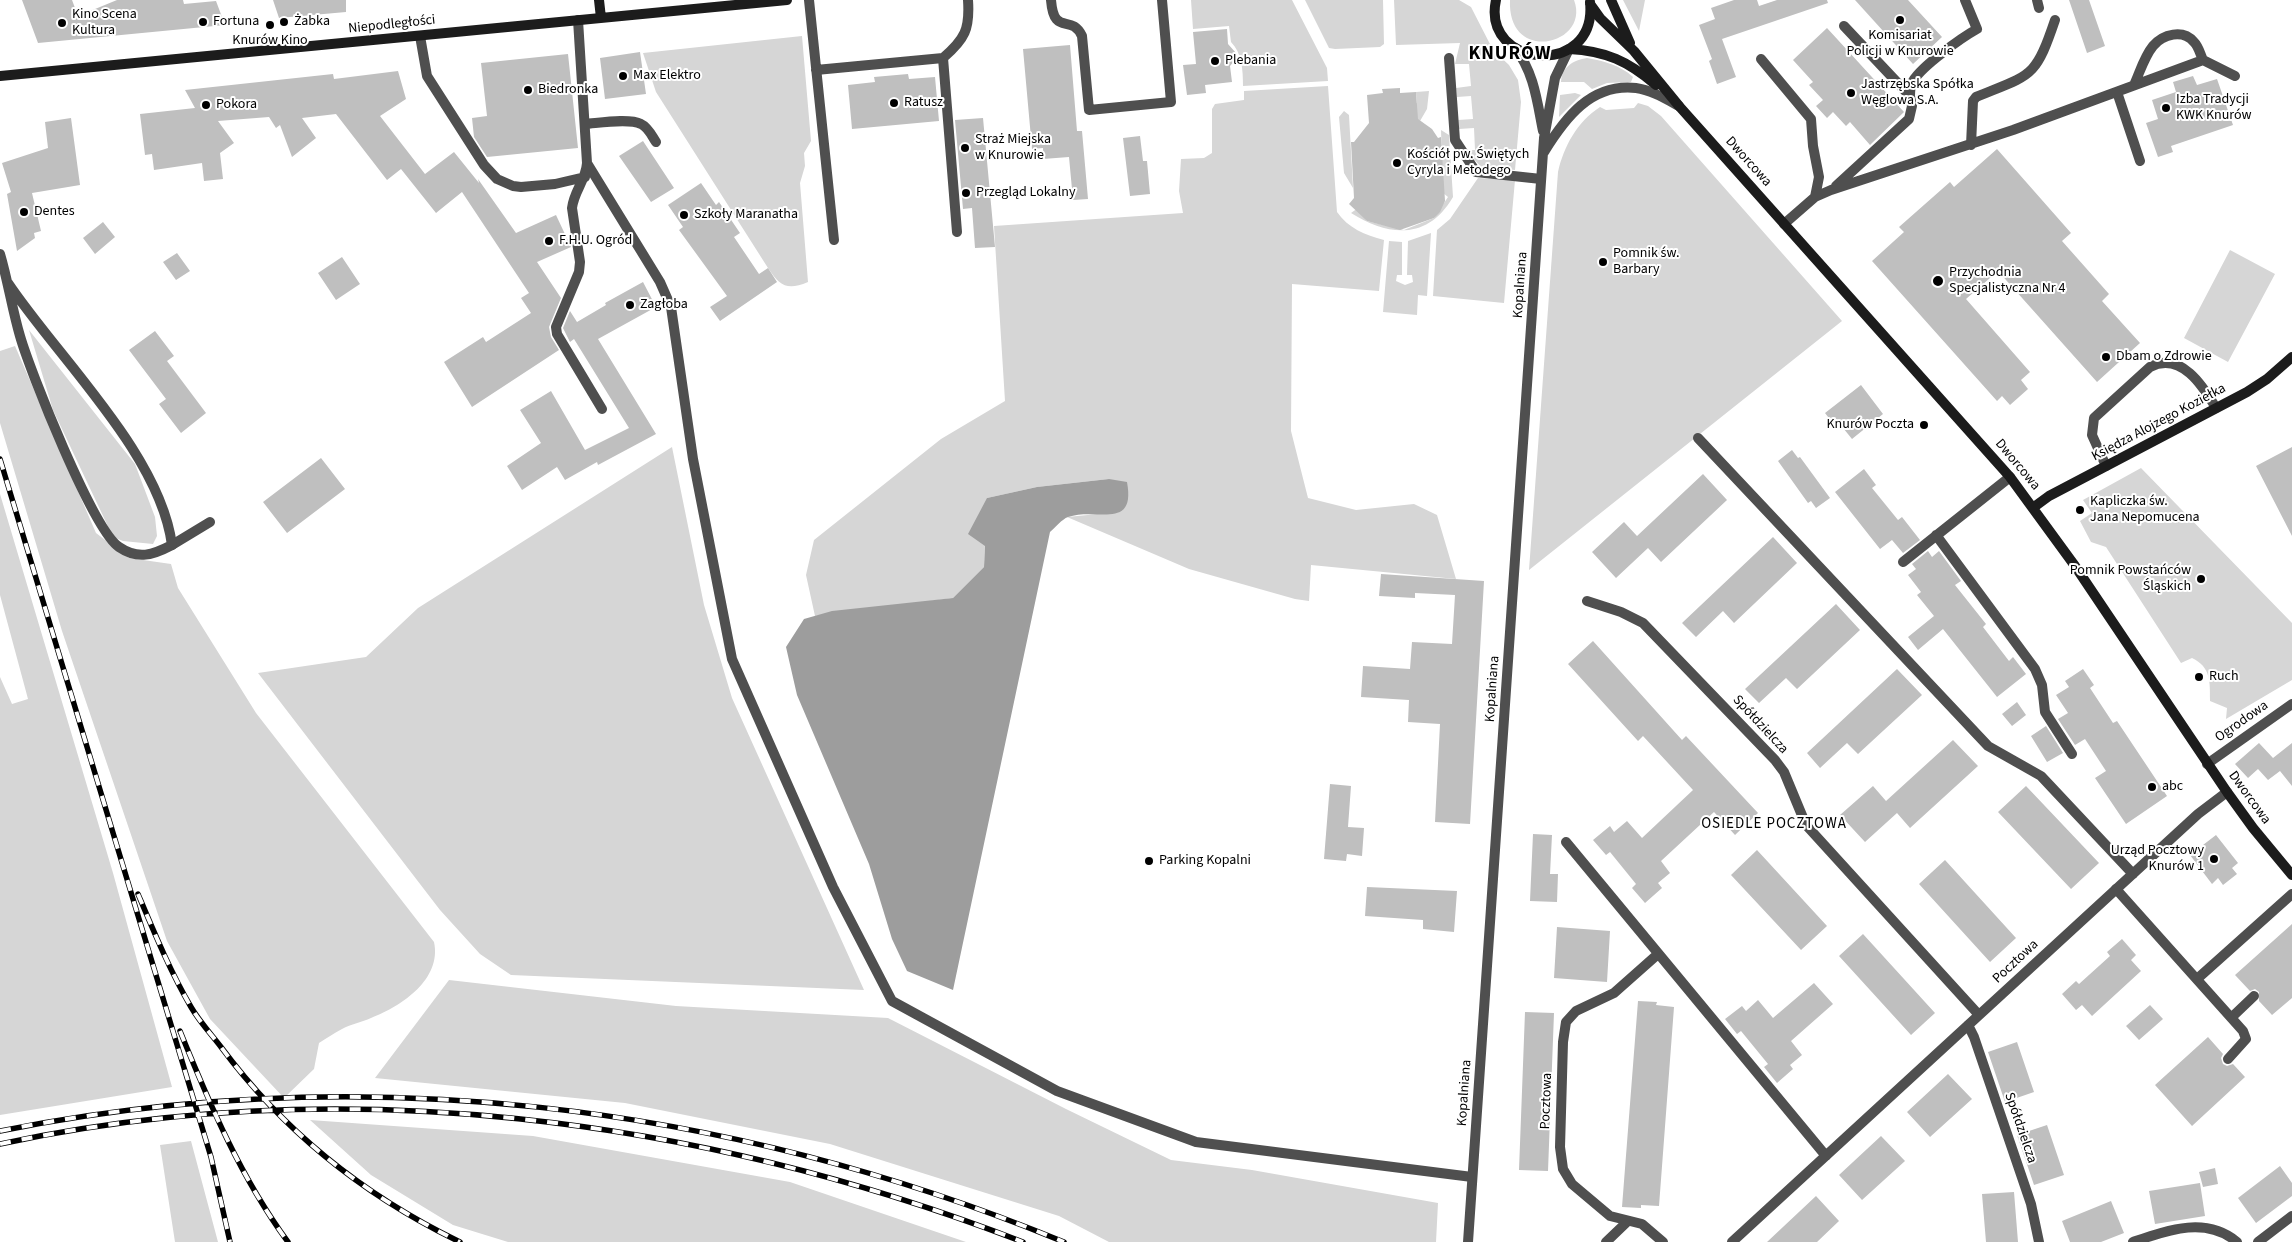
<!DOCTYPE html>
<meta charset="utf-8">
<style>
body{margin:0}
canvas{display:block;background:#fff}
</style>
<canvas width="2292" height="1242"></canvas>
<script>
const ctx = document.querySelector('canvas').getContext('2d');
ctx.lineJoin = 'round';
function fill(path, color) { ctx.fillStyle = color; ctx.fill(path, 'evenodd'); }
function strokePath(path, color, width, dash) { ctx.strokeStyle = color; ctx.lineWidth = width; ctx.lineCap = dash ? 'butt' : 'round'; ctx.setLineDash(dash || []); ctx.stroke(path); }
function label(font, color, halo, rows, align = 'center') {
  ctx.font = font + ' "Source Sans 3",sans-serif'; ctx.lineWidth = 4; ctx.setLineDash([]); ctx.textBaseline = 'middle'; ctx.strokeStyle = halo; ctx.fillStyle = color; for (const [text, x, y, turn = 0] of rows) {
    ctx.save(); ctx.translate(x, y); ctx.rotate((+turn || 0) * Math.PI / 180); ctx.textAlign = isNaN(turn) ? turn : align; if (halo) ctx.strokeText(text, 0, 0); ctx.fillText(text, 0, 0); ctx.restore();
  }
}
fill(new Path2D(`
 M1191,0H1292L1327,68L1328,81L1243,86C1243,70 1242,53 1231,42L1229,26L1193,29Z
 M1305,0H1383L1384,44L1380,47L1335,49L1329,48Z
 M1394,0H1459L1471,7L1493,50L1509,65L1518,80L1521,102L1515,170L1481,167L1466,150H1475L1474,128L1459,129L1458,120L1473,119L1471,96L1457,97L1456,88L1471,86L1469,64H1455L1460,43L1396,45Z
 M1510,0H1574C1591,45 1507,65 1510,0Z
 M1623,0H1645L1639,31Z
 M802,36L811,141L804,153L805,166L800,183L808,282C787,291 780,286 768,268L656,92L643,53Z
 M1587,58C1604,61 1620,65 1633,77L1631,82L1607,83L1592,89L1584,82H1561C1562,67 1573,60 1587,58Z
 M1328,86L1337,212C1348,228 1365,235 1384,240L1379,291L1292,284L1291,431L1308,498L1356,510L1414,504L1437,515L1456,579L1311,565L1309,601L1295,599L1189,569L1067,517L1119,512L1109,479L1037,487L987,498L984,567L953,598L815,616L806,575L814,540L941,439L1005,401L994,226L1183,213L1179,191L1181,159L1204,158L1212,153V109L1215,104L1244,100V91Z
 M1429,91L1427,109L1420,121L1414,119V104L1417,103L1416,92Z
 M1575,93L1581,95L1559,117L1560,95Z
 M1638,103L1648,106L1661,116L1842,321L1529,570L1558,172C1564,146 1577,122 1600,107L1606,110L1634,108Z
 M1344,111L1349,115L1353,188L1344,173L1339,117Z
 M1441,130L1449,135L1453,197C1428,240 1389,237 1351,213L1358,208L1367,221L1404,230L1434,218L1448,197L1443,193Z
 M1478,178L1515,180L1504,303L1433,296L1437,230L1450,219Z
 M1431,233L1427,296L1418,295L1417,315L1383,312L1389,241L1402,242V275H1397L1396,281L1405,285L1413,282L1412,275H1407L1408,241Z
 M2230,250L2275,274L2228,362L2184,338Z
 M29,330L135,464L155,517L157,536L153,544L123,541L113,537L53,410Z
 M15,346L96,533L129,558L171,564L178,588L256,713L434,942C442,979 402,1006 371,1018C362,1022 351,1024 342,1029C334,1033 327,1038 319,1043L314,1069L284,1098L210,1019L167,941L62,631L0,423V351Z
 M672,447L704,605L732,698L864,990L511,975L480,954L440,910L258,673L366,657L418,608Z
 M2141,468L2292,623V680L2226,719L2227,708L2210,701C2210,682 2211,667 2192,658L2181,663L2106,547L2091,542L2080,521L2092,513L2083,500Z
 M0,494L113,873L172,1087L0,1115V677L12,704L28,699L0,595Z
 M449,980L676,1006L888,1018L1066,1109L1171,1160L1252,1170L1438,1203L1436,1242H1109L1059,1216L830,1144L625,1103L375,1078Z
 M310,1120L533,1136L790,1182L966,1242H508L453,1225L371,1175Z
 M191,1141L218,1242H175L160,1145Z`), '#d6d6d6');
fill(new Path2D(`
 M1109,479L1127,482C1136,531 1096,507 1068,517C1062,519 1055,528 1050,532L953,990L907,971L892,939L869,864L797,695L786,647L804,619L832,611L953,598L984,567L985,546L968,534L987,498L1037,487Z`), '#9d9d9d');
fill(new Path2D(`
 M22,0H72L78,16L117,0H183L184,4L216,1L225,25L38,43Z
 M273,0H346V12L279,18Z
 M1734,0H1757L1759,6L1777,0H1827L1828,3L1722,39L1736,77L1717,84L1709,61L1712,59L1699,25L1715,19L1711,8Z
 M1855,0H1908L1942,37L1913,64Z
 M2069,0H2089L2105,46L2087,53Z
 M1827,28L1904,112L1870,145L1850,122L1846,126L1833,112L1827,118L1816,106L1823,100L1809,85L1813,82L1793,60Z
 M1227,29L1228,44L1236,53L1235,60L1230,66L1232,82L1205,85L1206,93L1187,95L1183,65L1196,64L1193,32Z
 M1070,45L1077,131H1082L1088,199L1073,200L1069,157L1043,159V148L1032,149L1023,49Z
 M640,52L646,94L605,99L600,58Z
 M568,54L578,148L487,157L474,137L472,118L487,116L481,63Z
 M398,71L406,99L380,116L425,174L454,152L479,183L478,179L516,233L556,215L571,247L537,262L561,298L549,327L551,337L559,350L472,407L444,362L483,337L486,342L531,313L521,298L529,293L462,192L436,213L401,169L387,180L336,114L302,118L316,138L292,157L280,125L276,128L269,117L218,121L234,143L220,153L223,179L204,181L202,163L154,170L152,154L145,155L140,114L195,108L185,90L333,74L334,79Z
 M908,74L909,79L935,77L939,121L852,129L848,85L875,82L874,77Z
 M2193,76L2197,85L2217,79L2233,125L2171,146L2173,152L2158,157L2146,123L2158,119L2152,100L2176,92L2173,82Z
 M1400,88V93L1416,92L1418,119L1432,129L1438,138L1441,137L1445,201L1440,212L1434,218L1400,230L1367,221L1349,204L1354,198L1351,142H1354L1369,123L1367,95L1383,93L1382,89Z
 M71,118L80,185L32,193L41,231L34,233L35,238L17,251L7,194L11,192L2,163L48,148L45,122Z
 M983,118L995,247L975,248L972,208L963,209L955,120Z
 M1140,136L1143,161H1147L1150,194L1130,196L1123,138Z
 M643,141L674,188L651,202L619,156Z
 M1997,149L2071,233L2062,241L2109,294L2102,301L2140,343L2097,382L1998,271L1966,299L2030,372L2021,380L2028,389L2010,405L2002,396L1997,401L1872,261L1904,232L1899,227L1950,182L1954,187Z
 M701,183L716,205L719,202L740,233L734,237L759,274L768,268L777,282L720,321L710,307L727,296L679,230L683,227L668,205Z
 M103,222L115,237L95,254L83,238Z
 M177,253L190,271L176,280L163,262Z
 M342,257L360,284L336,300L318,273Z
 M643,282L656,307L598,339L656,434L598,465L597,462L565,480L557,467L522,490L507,466L541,443L520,410L551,391L585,450L629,428L574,339L570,342L563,328L570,311L577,322L606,305L605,303Z
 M155,331L174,356L167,361L206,413L181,433L159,404L166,399L129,350Z
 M1861,385L1883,414L1852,439L1839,423L1835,426L1825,413Z
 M2292,447V536L2256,466Z
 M1792,450L1798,458L1800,457L1830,498L1816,508L1811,501L1808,503L1778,461Z
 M321,458L345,489L287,533L263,502Z
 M1864,469L1876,485L1872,488L1898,520L1902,517L1920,540L1903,553L1892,540L1880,549L1835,492Z
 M1703,474L1727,500L1661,562L1648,548L1616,578L1592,552L1624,522L1637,536Z
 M1773,537L1797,563L1734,623L1723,611L1696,637L1682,623Z
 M1928,551L1932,557L1939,551L1961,581L1955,585L1986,624L1983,627L2009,661L2013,657L2026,674L1997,697L1943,629L1918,650L1908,637L1934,616L1917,595L1921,592L1908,575L1916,569L1912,564Z
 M1381,574L1484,581L1470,824L1435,822L1440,724L1408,722L1409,700L1361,697L1363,666L1410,669L1412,642L1452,644L1455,595L1415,593V598L1379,596Z
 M1836,604L1860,630L1797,689L1786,678L1759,703L1745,689Z
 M1593,641L1682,740L1686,736L1758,813L1735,835L1714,812L1661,861L1670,873L1658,883L1662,888L1645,903L1632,888L1636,884L1610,852L1606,855L1593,840L1610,826L1614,832L1627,821L1642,838L1693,790L1643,736L1638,741L1568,664Z
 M1897,669L1922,695L1858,754L1847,743L1820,768L1807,753Z
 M2083,669L2094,685L2090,688L2113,723L2117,721L2167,796L2126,824L2095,778L2106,771L2085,739L2075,745L2058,719L2068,713L2056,695L2069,687L2065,681Z
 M2017,702L2026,715L2012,726L2002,714Z
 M2046,726L2063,753L2047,762L2031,736Z
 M1953,740L1978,766L1910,828L1897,813L1865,842L1840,815L1873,786L1886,801Z
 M2259,743L2273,758L2292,743V786L2280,771L2268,780L2258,769L2248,778L2235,764Z
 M1330,784L1351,786L1348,827L1364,828L1362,856L1347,854L1346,861L1324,859Z
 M2026,786L2099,863L2071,889L1998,812Z
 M1533,834L1552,835L1550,874H1558L1557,902L1530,901Z
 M2216,835L2238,863L2232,868L2237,874L2223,885L2218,878L2212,884L2190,855Z
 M1757,850L1827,926L1801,950L1731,875Z
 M1945,860L2016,938L1990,962L1919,884Z
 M1367,887L1457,891L1454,932L1423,929V920L1365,916Z
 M2292,924V998L2272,1015L2259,1001V992L2255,989L2250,991L2235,975Z
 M1557,927L1610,931L1607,982L1554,978Z
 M1863,934L1935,1013L1911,1035L1839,956Z
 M2122,939L2136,955L2131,960L2141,971L2092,1016L2082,1005L2076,1010L2062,994L2076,981L2079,984L2110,956L2107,952Z
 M1814,983L1833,1004L1791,1041L1802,1055L1790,1065L1793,1069L1777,1083L1764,1067L1768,1064L1741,1031L1737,1034L1725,1019L1742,1006L1746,1011L1758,1000L1773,1018Z
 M1638,1001L1657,1002L1656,1005L1674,1007L1659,1206L1641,1205V1208L1622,1207Z
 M2150,1005L2163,1019L2139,1040L2126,1026Z
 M1525,1012L1554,1013L1548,1171L1519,1170Z
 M2208,1037L2223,1054L2221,1058L2223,1064L2227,1066L2233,1064L2245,1077L2192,1126L2155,1085Z
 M2017,1042L2034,1092L2005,1102L1988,1052Z
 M1948,1074L1972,1099L1930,1137L1907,1112Z
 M2047,1125L2064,1175L2034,1185L2017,1135Z
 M1881,1136L1905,1161L1862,1200L1839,1175Z
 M2280,1166L2292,1183V1196L2256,1223L2238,1198Z
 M2215,1168L2218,1184L2203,1187L2199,1172Z
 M2200,1183L2205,1216L2155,1224L2149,1191Z
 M2014,1192L2018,1242H1986L1982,1194Z
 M1816,1196L1839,1221L1817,1242H1767Z
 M2111,1201L2124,1233L2101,1242H2070L2062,1221Z`), '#bfbfbf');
strokePath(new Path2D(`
 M809,0L834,240
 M1051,0C1054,37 1071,13 1082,36L1089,110L1171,102L1162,0
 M2037,0L2039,8
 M578,20L587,163C586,180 574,191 572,208L580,262L579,272L556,327L557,334L602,409
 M420,36L427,76L484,165L497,179L513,186L521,187L555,184L585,177
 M943,58L957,232
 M1449,58L1455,140L1476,172L1541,179
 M1761,59L1811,119L1813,146L1819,177L1815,197
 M2203,60L2235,76
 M816,70L943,58C965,39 970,29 968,0
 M2117,92L2140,161
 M1910,96C1910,91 1910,86 1913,81C1922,66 1961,38 1977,29L1965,0
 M585,124C599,123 629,118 641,124C648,127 652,136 656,142
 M1971,145L1973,101L1976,97C2032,74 2035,79 2055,20
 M587,163L660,282L671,307L693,459L732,659L833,887L892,1001L1057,1091L1196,1142L1472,1177
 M1836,186L1909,119L1912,106L1910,96L1844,26
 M1784,224L1815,197L1831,190L2013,130L2203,60C2200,54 2199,47 2194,42C2183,29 2163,34 2153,46C2144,57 2140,72 2134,85
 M2106,466L2092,435L2094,418L2150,367C2181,351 2203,386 2216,408
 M1936,535L2035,669L2042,685L2045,712L2072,754
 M172,545L210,522
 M1903,562L2010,477
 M2116,889L2243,1031L2246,1039L2228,1059
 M2197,979L2292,894
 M2232,1017L2254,996
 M1606,1242L1628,1221`), '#4f4f4f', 10);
strokePath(new Path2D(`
 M1515,48C1534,72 1537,101 1543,131
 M1544,152C1565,118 1591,83 1636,88C1651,90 1666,99 1679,106
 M0,254C8,281 12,309 20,336C30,371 93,530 119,547C138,560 153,555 172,545C160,454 59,359 8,283
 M1698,438L1988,746L2041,776L2133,874
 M1587,601L1621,612L1643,623L1775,760L1784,772L1806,825L1979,1015
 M2207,764L2292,704
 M1566,842L1826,1156
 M1658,954L1614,993L1576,1011L1566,1022L1563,1042L1560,1147L1563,1169L1572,1184L1610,1216L1642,1224L1663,1242
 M1968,1025L1974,1037L2031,1204L2039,1242
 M1468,1242L1544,138L1555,78L1569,49
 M1732,1242L2198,814L2227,792
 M2133,1242C2168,1230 2206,1216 2237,1242
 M2258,1242L2292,1216`), '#4f4f4f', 10);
strokePath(new Path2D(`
 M599,0L601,18
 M1496,0C1481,69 1598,78 1590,2
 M1611,0L1630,43
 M1590,4L1600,18L1634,51L1679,106L2010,477L2075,566L2227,792L2253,828L2292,875
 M1569,49C1606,51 1628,61 1656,85
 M0,76L787,0
 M2034,507L2049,496L2247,392L2267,379L2292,357`), '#1c1c1c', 10);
const rail = new Path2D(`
 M0,459L211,1157L230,1242
 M138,894C154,932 170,971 191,1007C199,1021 211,1034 221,1047C284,1132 365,1196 460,1242
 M180,1031C210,1105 241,1178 288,1242
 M0,1131C360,1059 726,1103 1064,1242
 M0,1144C341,1071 700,1117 1023,1242`);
strokePath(rail, '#000', 5.5);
strokePath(rail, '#fff', 4, [11]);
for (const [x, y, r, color] of [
 [1900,20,5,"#000"],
 [203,22,5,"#000"],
 [284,22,5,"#000"],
 [62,23,5,"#000"],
 [270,25,5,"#000"],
 [1215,61,5,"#000"],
 [623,76,5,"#000"],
 [528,90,5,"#000"],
 [1851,93,5,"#000"],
 [894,103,5,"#000"],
 [206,105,5,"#000"],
 [2166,108,5,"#000"],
 [965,148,5,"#000"],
 [1397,163,5,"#000"],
 [966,193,5,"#000"],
 [24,212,5,"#000"],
 [684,215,5,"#000"],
 [549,241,5,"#000"],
 [1603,262,5,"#000"],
 [1938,281,6,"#000"],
 [630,305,5,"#000"],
 [2106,357,5,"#000"],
 [1924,425,5,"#000"],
 [2080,510,5,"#000"],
 [2201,579,5,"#000"],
 [2199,677,5,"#000"],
 [2152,787,5,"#000"],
 [2214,859,5,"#000"],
 [1149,861,5,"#000"]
]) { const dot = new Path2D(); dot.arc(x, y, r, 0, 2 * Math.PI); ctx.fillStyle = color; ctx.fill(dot); strokePath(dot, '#fff', 2); }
label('14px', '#000', '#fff', [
 ["Kino Scena",72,15],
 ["Kultura",72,31],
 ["Fortuna",213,22],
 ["Żabka",294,22],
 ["Komisariat",1900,36,"center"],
 ["Policji w Knurowie",1900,52,"center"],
 ["Knurów Kino",270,41,"center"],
 ["Plebania",1225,61],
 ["Max Elektro",633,76],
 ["Jastrzębska Spółka",1861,85],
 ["Węglowa S.A.",1861,101],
 ["Biedronka",538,90],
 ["Izba Tradycji",2176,100],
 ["KWK Knurów",2176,116],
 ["Ratusz",904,103],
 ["Pokora",216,105],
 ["Straż Miejska",975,140],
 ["w Knurowie",975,156],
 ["Kościół pw. Świętych",1407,155],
 ["Cyryla i Metodego",1407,171],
 ["Przegląd Lokalny",976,193],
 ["Dentes",34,212],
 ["Szkoły Maranatha",694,215],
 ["F.H.U. Ogród",559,241],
 ["Pomnik św.",1613,254],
 ["Barbary",1613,270],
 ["Przychodnia",1949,273],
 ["Specjalistyczna Nr 4",1949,289],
 ["Zagłoba",640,305],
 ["Dbam o Zdrowie",2116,357],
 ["Knurów Poczta",1914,425,"right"],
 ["Kapliczka św.",2090,502],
 ["Jana Nepomucena",2090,518],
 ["Pomnik Powstańców",2191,571,"right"],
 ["Śląskich",2191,587,"right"],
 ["Ruch",2209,677],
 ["abc",2162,787],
 ["Urząd Pocztowy",2204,851,"right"],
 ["Knurów 1",2204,867,"right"],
 ["Parking Kopalni",1159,861]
], 'left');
label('14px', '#000', '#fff', [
 ["Niepodległości",392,25,-6],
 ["Dworcowa",1748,162,48],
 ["Kopalniana",1521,285,-86],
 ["Księdza Alojzego Koziełka",2159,423,-28],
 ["Dworcowa",2017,465,50],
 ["Kopalniana",1493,689,-86],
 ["Ogrodowa",2242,722,-35],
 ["Spółdzielcza",1760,725,47],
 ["Dworcowa",2249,798,54],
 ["Pocztowa",2016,962,-43],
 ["Kopalniana",1465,1093,-86],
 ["Pocztowa",1547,1101,-88],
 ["Spółdzielcza",2020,1128,71]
]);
ctx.letterSpacing = '1px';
label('15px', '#000', '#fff', [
 ["OSIEDLE POCZTOWA",1774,825]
]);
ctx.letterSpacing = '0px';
ctx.letterSpacing = '1px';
label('bold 19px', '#000', '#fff', [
 ["KNURÓW",1510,55]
]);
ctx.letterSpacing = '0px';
</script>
